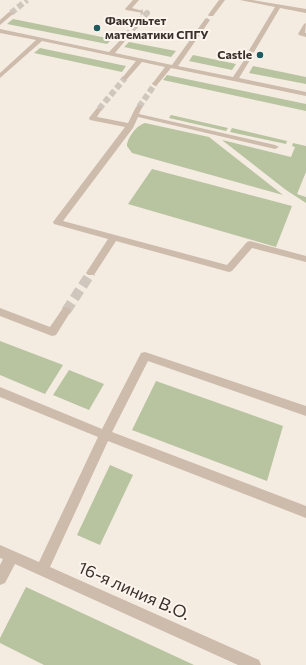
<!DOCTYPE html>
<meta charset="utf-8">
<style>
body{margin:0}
canvas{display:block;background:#f4ebe1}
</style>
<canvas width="306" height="665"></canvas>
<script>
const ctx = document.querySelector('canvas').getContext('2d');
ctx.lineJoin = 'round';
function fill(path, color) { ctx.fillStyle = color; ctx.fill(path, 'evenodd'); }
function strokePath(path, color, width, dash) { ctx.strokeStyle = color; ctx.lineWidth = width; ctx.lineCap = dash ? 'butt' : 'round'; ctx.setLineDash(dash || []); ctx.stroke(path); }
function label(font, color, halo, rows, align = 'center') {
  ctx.font = font + ' Commissioner,sans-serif'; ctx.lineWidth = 4; ctx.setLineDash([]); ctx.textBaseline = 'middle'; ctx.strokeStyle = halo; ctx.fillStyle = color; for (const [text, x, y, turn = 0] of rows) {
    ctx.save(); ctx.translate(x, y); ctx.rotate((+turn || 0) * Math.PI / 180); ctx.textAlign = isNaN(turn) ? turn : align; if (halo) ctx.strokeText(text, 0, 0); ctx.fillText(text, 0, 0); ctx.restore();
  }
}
fill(new Path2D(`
 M13,19L112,39L107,44L7,24Z
 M129,42L176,51L171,57L124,47Z
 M40,48L126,66L122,72L34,53Z
 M193,55L236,64L232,70L189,61Z
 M253,66L306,77V84L249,73Z
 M167,75L306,104V111L163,80Z
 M171,115L228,128L226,131L169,118Z
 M145,123L209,137L283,195L132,153L127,146C127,138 137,125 145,123Z
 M232,128L287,141L286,144L230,132Z
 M222,140L291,157L295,147L292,146L293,143L306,146V172L297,194L306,197V203L286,190Z
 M152,169L292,206L276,247L128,204Z
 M0,341L63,365L45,394L0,375Z
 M69,370L104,384L89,410L53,395Z
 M156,381L283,426L267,481L132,430Z
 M110,465L133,475L100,545L77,535Z
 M26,587L194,665H44L0,643V638Z`), '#b8c4a0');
strokePath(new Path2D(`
 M11,13L27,0
 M126,36L147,13L141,12
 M139,107L155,84
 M99,109L125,78`), '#cfc6bd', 6, [6, 3]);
strokePath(new Path2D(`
 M66,311L91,273`), '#cfc6bd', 10, [10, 5]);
fill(new Path2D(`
 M133,0H139L132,8L143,11V13L126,10L125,9Z
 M219,0H225L213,16H209L208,15Z
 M240,0H252L306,9V13L280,8L254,52L251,54L248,52L275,7Z
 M9,12L14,13L0,25V20Z
 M207,18L210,20L178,66L233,77L245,59L247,58L250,60L239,78L306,92V96L171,68L157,85L155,86L152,84L165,67L142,62L127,79L125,80L122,78L136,61L42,41L0,78V73L36,40L0,33V29L109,52L126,34L129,36L115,53L172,65L205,19Z
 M306,23L305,33H306V37L299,35L298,34L304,24Z
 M139,105L142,107L139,114L275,145L279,147L275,149L138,117L133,128L63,221L227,265L247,242L250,241L306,256V262L252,248L232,271L229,272L116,241L94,275H88L86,273L108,239L54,224L53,222L125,127L90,120L89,118L97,108L102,109L97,117L128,123L136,107Z
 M66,307L69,308L71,311L56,335L52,336L0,316V308L50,327L63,308Z
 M145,352L306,406V416L148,361L112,432L306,506V518L108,441L50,567L259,660L261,665H238L15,564L5,583L0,585V565L3,559L0,558V545L39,562L98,437L0,397V387L102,429L141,353Z`), '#cdbbac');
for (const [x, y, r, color] of [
 [97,28,4,"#1f5a5e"],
 [260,55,4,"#1f5a5e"]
]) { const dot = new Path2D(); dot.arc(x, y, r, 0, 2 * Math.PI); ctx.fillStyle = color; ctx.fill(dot); strokePath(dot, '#fbf5ee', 1.5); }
label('bold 12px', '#3b302b', '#fbf5ee', [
 ["Факультет",105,21],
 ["математики СПГУ",105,35],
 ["Castle",252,55,"right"]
], 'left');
label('17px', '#3b302b', '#fbf5ee', [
 ["16-я линия В.О.",134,591,24]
]);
</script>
